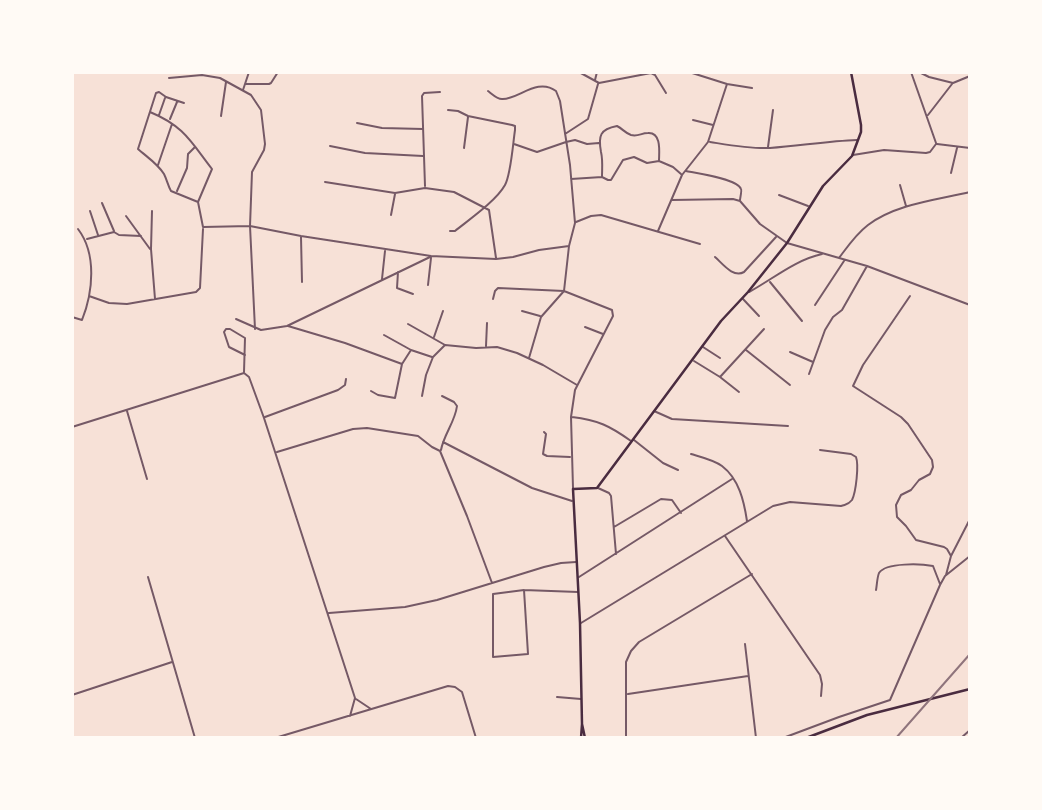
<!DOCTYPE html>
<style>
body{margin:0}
#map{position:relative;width:1042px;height:810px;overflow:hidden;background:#f7e1d7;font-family:"Titillium Web",sans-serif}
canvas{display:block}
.frame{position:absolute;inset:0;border:74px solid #fffaf5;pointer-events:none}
</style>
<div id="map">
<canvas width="1042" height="810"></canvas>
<div class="frame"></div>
</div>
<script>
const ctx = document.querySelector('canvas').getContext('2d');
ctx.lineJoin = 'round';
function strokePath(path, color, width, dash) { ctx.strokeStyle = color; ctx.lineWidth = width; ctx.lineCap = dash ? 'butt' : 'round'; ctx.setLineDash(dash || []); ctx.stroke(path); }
strokePath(new Path2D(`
 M579,72L599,83L651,73L655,75L666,93
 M689,72L727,84L752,88
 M911,72L936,143
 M919,72L929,77L953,83L970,76
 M169,78L202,75L220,78L251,95L261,110L265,144L264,150L252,172L250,226L255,329
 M595,80L597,72
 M246,84H269L271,83L278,72
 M243,90L249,72
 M488,91C492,94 497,99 502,99C518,100 537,77 556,91L560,101L570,165L575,223L569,246L564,291L541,317L529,358
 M184,103L166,97L159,92L156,93L138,149C147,157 158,164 164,174C167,180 168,186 171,191L198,202
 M448,110L458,111L468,116L512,125L515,126V130C513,143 511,174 505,185C496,201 470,219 455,231H450
 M150,112C184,126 191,142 212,169L198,202L203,227L250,226L301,236L431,256L496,259L513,257L539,250L569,246
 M159,115L165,98
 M928,115L952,84
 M221,116L226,82
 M170,119L177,102
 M693,120L713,125
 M357,123L382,128L423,129
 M565,134L588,119L598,84
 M710,142C729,145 750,149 770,148C799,146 828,141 857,140
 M514,144L537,152L566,142L575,140L587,144L599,143
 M937,144L970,148
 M330,146L365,153L423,156
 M768,147L773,110
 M464,148L468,117
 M853,155L884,150L926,153L930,152L936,144
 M158,165L172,124
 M686,171C696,173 738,179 741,189C742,190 740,199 740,200
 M951,173L957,148
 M602,177C602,169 603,160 601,152C598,136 600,129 617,126C623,129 625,133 631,135C638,137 641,133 648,133C662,132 659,153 659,161
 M571,179L602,177L608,180H611L623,160L634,157L647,163L659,161L673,167L681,174
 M325,182L395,193L425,188L454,192L489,210L496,258
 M900,185L906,206
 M425,186L422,96L424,93L440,92
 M177,191L187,168L188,154L195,147
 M779,195L808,206
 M672,200L733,199L740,201L760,224L787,243L867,266L970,305
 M102,203L114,231
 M90,211L98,235
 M152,211L151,249L155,299
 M391,215L395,194
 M126,216L150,249
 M576,222L591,216L601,215L700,244
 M658,231L682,175L708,142L727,84
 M301,237L302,282
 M87,239L114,232L119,235L141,236
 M715,257C723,264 733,278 744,272L776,237
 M839,258C848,246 856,234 868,225C896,204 936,200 970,192
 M398,272L397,288L413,294
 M382,279L385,251
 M770,282L802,321
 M428,285L431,258
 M749,292C773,279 795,260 822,254
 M89,296L109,303L127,304L196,292L200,288L203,229
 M910,296L863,365L853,386L901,417L908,424L932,460L933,467L930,474L919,480L911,490L901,495L896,505L897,517L906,526L916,540L944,547L947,549L951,556
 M493,299L495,291L498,288L564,291L612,310L613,316L575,390L571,417L573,488
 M743,299L759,316
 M815,305L844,261
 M522,311L540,316
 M72,317L82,320C93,292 97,254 78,229
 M236,319L261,330L287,326L430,257
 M408,324L445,345L476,348L497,347L517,353L543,365L577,385
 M288,326L345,343L402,364
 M585,327L603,334
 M384,335L411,350L432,357
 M434,337L443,311
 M486,346L487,323
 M703,347L720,358
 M746,350L790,385
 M790,352L813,362
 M694,361L720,377L739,392
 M244,372L245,338L230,329H226L224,332L229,347L245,355
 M809,374L825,330L833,317L842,310L867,266
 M720,377L764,329
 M371,391L378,395L395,398L402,364L411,350
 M422,396L426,375L433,357L445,345
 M127,411L147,479
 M654,411L672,419L788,426
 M265,417L338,390L345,385L346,379
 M572,417C598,420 610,426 631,441
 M72,427L244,373L249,377L264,418L355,698L350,716
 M544,432L546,434L543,454L547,456L570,457
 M634,440L663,463L678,470
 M443,442L532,488L572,501
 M441,450C444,434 455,422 457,406L454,402L442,396
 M277,452L353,429L367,428L418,436L432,447L440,451L467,516L492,583
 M691,454C701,457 714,460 722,466C739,479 744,501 747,521
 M598,488L609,493L611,496L616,554
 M614,527L661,499L672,500L681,513
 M725,536L820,675L822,684L821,696
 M946,575L951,556L970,519
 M148,577L195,738
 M579,577L732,479
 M524,590L528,654L493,657V594L524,590L578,592
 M876,590C877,585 877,578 879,573C886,562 922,564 933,566L940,584
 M329,613L405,607L437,600L544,567L561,563L576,562
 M581,623L773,506L790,502L841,506C847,504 848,505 852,500C856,492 859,465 856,457L851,454L820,450
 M745,644L756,738
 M628,694L748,676
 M72,695L172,662
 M557,697L581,699
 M356,699L371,709
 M275,738L448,686L455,687L462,692L476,738
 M626,738V662L631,651L639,642L752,574
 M783,738L839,717L890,700L940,585L945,576L970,556
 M961,738L970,730`), '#755966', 2);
strokePath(new Path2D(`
 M582,724L585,738
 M581,738L582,724L580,623L573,489L597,488L721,321L748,292L787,243L823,186L852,156L861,132V125L851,72
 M806,738L867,715L970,689`), '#4a2c40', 2.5);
strokePath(new Path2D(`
 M896,738L970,654`), '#8f747c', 2);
</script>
